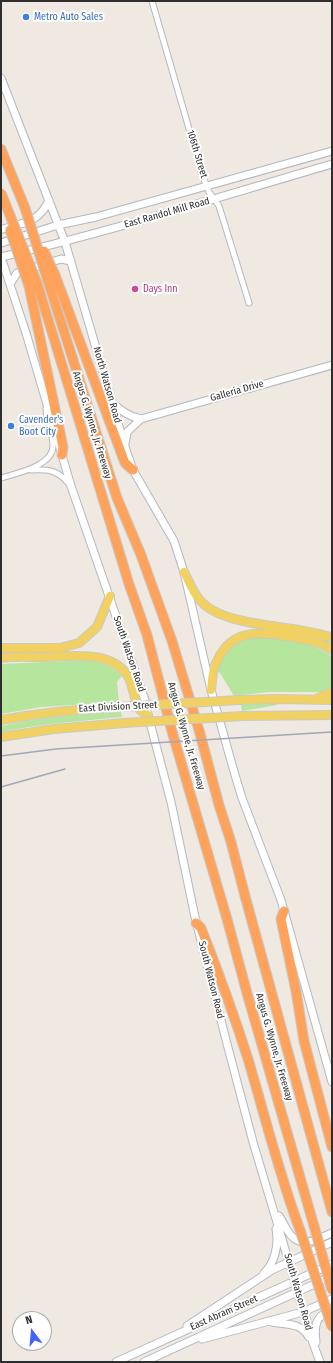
<!DOCTYPE html>
<style>
body{margin:0}
#map{position:relative;width:333px;height:1363px;overflow:hidden;background:#efe9e1;font-family:"Fira Sans Condensed",sans-serif}
canvas{display:block}
.frame{position:absolute;inset:0;border:2px solid #2e2e2e;pointer-events:none}
.north{position:absolute;left:12px;top:1311px;width:40px;height:40px;box-sizing:border-box;background:#fff;border:1px solid #ababab;border-radius:50%;rotate:344deg;font-size:11px;font-weight:700;line-height:16px;text-align:center;color:#2e2e2e}
.north::after{content:'';display:block;margin:auto;width:14px;height:18px;background:#4264fb;clip-path:polygon(50% 0,100% 100%,50% 72%,0 100%)}
</style>
<div id="map">
<canvas width="333" height="1363"></canvas>
<div class="frame"></div>
<div class="north">N</div>
</div>
<script>
const ctx = document.querySelector('canvas').getContext('2d');
ctx.lineJoin = 'round';
function fill(path, color) { ctx.fillStyle = color; ctx.fill(path, 'evenodd'); }
function strokePath(path, color, width, dash) { ctx.strokeStyle = color; ctx.lineWidth = width; ctx.lineCap = dash ? 'butt' : 'round'; ctx.setLineDash(dash || []); ctx.stroke(path); }
function label(font, color, halo, rows, align = 'center') {
  ctx.font = font + ' "Fira Sans Condensed",sans-serif'; ctx.lineWidth = 4; ctx.setLineDash([]); ctx.textBaseline = 'middle'; ctx.strokeStyle = halo; ctx.fillStyle = color; for (const [text, x, y, turn = 0] of rows) {
    ctx.save(); ctx.translate(x, y); ctx.rotate((+turn || 0) * Math.PI / 180); ctx.textAlign = isNaN(turn) ? turn : align; if (halo) ctx.strokeText(text, 0, 0); ctx.fillText(text, 0, 0); ctx.restore();
  }
}
fill(new Path2D(`
 M257,635C276,638 320,643 332,657V687L328,689L329,690L324,691L323,692H268L234,696L220,673L217,671C223,649 236,640 257,635Z
 M92,660C103,663 114,667 122,676L117,682L119,702L41,707L1,714V664Z
 M277,703V705L242,711L241,705Z
 M121,712L122,717C81,721 41,724 1,732V726C41,717 80,714 121,712Z`), '#b6e59e');
const street = new Path2D(`
 M152,1L203,177L209,192L219,206L249,303
 M31,470C48,469 58,470 69,484
 M1,478C17,473 54,466 53,445C53,433 46,422 46,408`);
const secondary = new Path2D(`
 M1,78L65,242L125,447L133,470L174,541L184,572L211,690L235,775L242,798L281,900L332,1082
 M1,229H3C23,223 40,222 49,200
 M1,243L58,225L96,217L332,151
 M1,257L26,333L71,486L145,700L148,715L171,802L195,917L226,1040L253,1142L293,1276
 M1,257C113,231 222,196 332,164
 M10,284L17,273L61,259L71,261
 M113,403C122,412 129,416 141,419
 M125,444L127,432L141,419L332,365
 M279,1216C282,1220 284,1225 287,1230C300,1251 314,1240 332,1233
 M264,1273C275,1263 279,1244 276,1229
 M303,1308L313,1343L320,1362
 M272,1322C287,1325 300,1322 309,1337
 M187,1326L272,1270L332,1242
 M202,1339L303,1312L332,1299
 M316,1342C314,1325 315,1317 332,1309
 M116,1362L332,1264
 M144,1362L332,1276`);
const primary = new Path2D(`
 M184,572C189,581 192,591 199,599C222,629 297,624 332,638
 M1,648H60L79,643L97,627L110,596
 M1,658C14,656 28,657 41,657C69,657 112,648 129,678C133,686 135,704 140,710C142,712 146,714 148,715
 M211,690C212,683 212,673 215,666C229,628 258,631 292,637C305,640 321,641 332,650
 M318,698L332,692
 M239,700L277,699L332,700
 M243,716L332,715
 M1,720C40,713 79,709 119,707
 M1,737L54,729L124,723`);
const highway = new Path2D(`
 M1,149L25,208
 M55,275L125,463L133,470
 M47,278L117,498L141,555L172,641L199,730L219,805L231,842L245,896L332,1212
 M37,283L129,584L147,635L173,735L227,919L247,993L314,1226
 M29,286L63,447L62,455
 M284,911L281,919L296,991L304,1041L332,1147
 M196,923L201,928C218,971 234,1015 248,1059C265,1116 279,1174 300,1230`);
strokePath(street, '#b4b7c1', 7);
strokePath(secondary, '#b4b7c1', 9);
strokePath(primary, '#c9c9c9', 10);
strokePath(highway, '#c9c9c9', 11);
strokePath(street, '#fff', 5);
strokePath(secondary, '#fff', 7);
strokePath(primary, '#f2d163', 8);
strokePath(highway, '#ffa35c', 9);
strokePath(new Path2D(`
 M1,756L56,749L332,732
 M1,787L65,769`), '#a3a6b8', 1.5);
const secondaryBridge = new Path2D(`
 M293,1276L301,1304`);
const primaryBridge = new Path2D(`
 M119,707L239,700
 M124,723L243,716`);
const highwayBridge = new Path2D(`
 M1,193L37,283
 M25,208L47,278
 M10,230L29,286
 M44,251L55,275
 M314,1226L332,1290
 M300,1230L332,1327`);
strokePath(secondaryBridge, '#b4b7c1', 9, []);
strokePath(primaryBridge, '#c9c9c9', 10, []);
strokePath(highwayBridge, '#c9c9c9', 11, []);
strokePath(secondaryBridge, '#fff', 7);
strokePath(primaryBridge, '#f2d163', 8);
strokePath(highwayBridge, '#ffa35c', 9);
for (const [x, y, r, color] of [
 [26,17,4,"#3f7fe0"],
 [135,289,4,"#d1479c"],
 [11,426,4,"#3f7fe0"]
]) { const dot = new Path2D(); dot.arc(x, y, r, 0, 2 * Math.PI); ctx.fillStyle = color; ctx.fill(dot); strokePath(dot, '#fff', 1.5); }
label('10px', '#366cbe', '#fff', [
 ["Metro Auto Sales",34,17],
 ["Cavender's",19,420],
 ["Boot City",19,432]
], 'left');
label('10px', '#2e2e2e', '#fff', [
 ["106th Street",197,154,73],
 ["East Randol Mill Road",167,213,-16],
 ["North Watson Road",107,385,74],
 ["Galleria Drive",237,391,-16],
 ["Angus G. Wynne, Jr. Freeway",92,425,73],
 ["South Watson Road",129,654,71],
 ["East Division Street",118,707,-3],
 ["Angus G. Wynne, Jr. Freeway",186,736,74],
 ["South Watson Road",211,980,76],
 ["Angus G. Wynne, Jr. Freeway",274,1047,74],
 ["South Watson Road",298,1292,74],
 ["East Abram Street",224,1313,-24]
]);
label('10px', '#b23c85', '#fff', [
 ["Days Inn",143,289]
], 'left');
</script>
